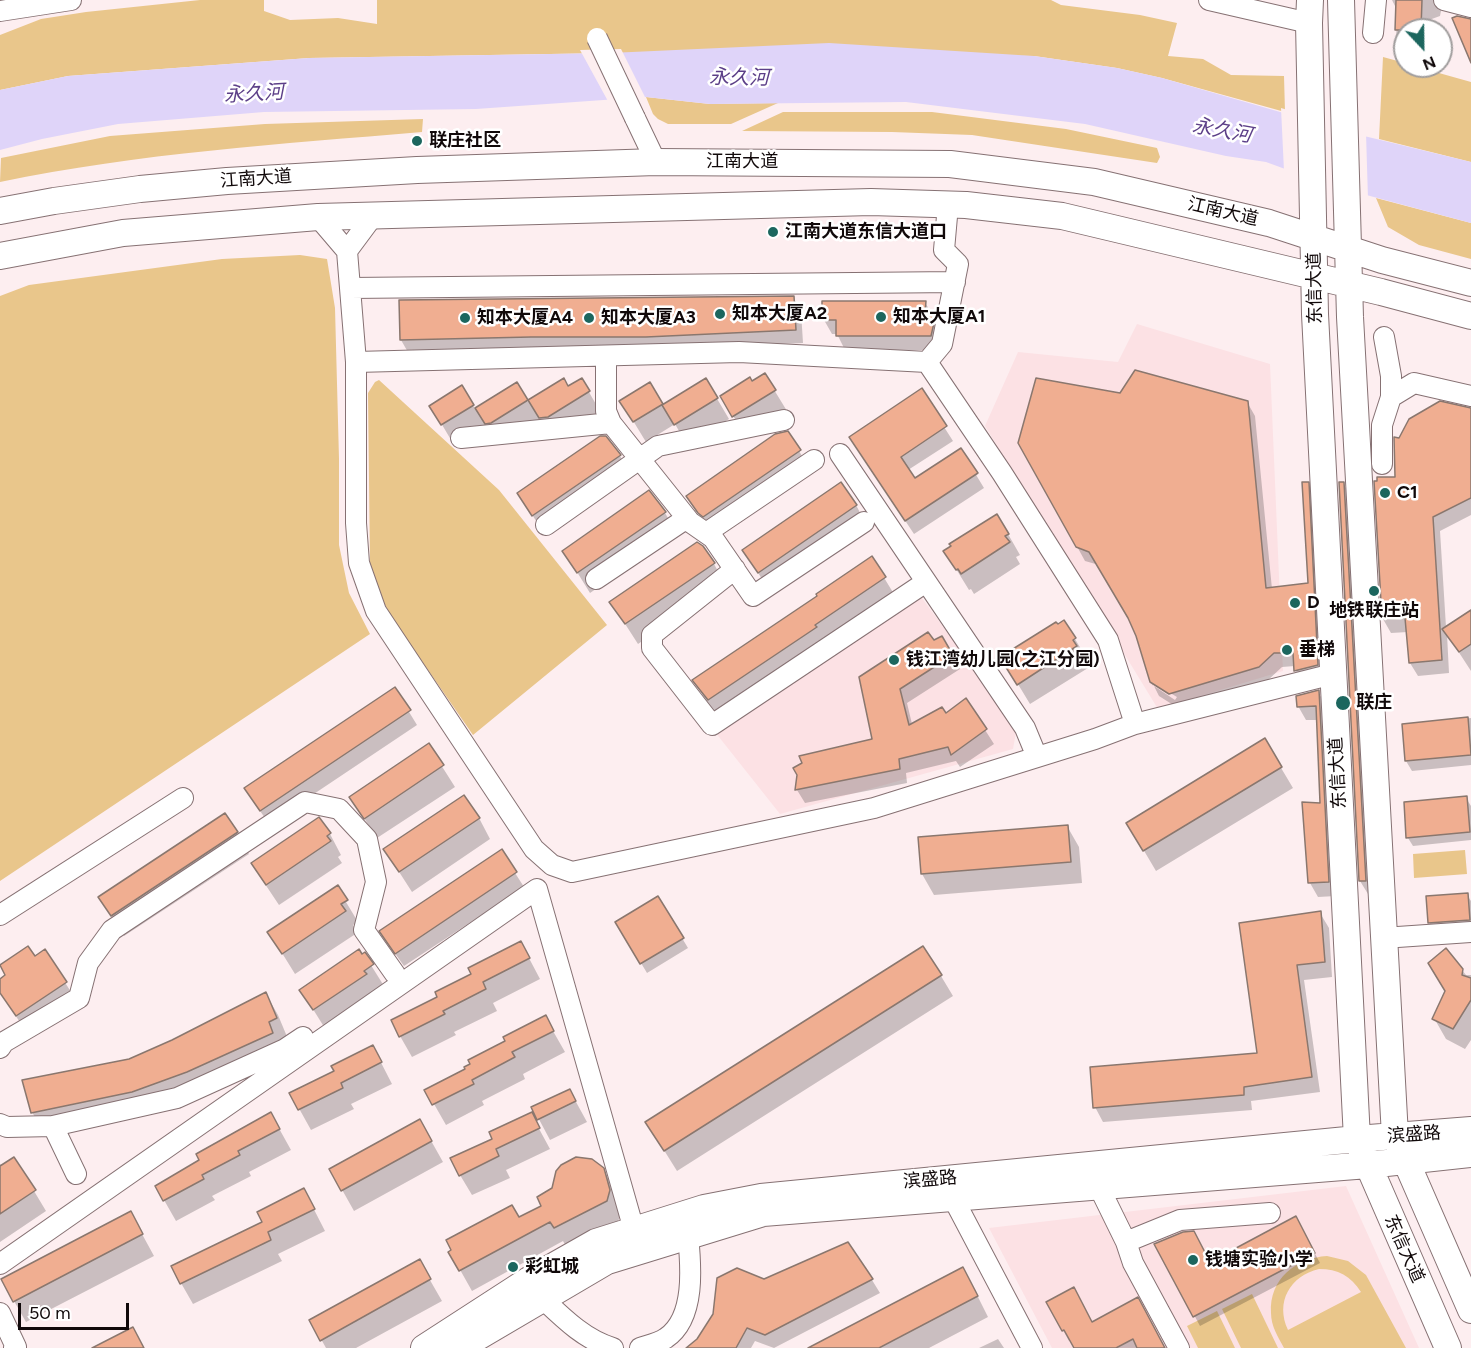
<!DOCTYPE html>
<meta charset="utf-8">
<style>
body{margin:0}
#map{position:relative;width:1471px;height:1348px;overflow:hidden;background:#fdeef0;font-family:Figtree,sans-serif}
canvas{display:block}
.north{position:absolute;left:1393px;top:18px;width:60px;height:60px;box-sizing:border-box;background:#fff;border:2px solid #a09d9d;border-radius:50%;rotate:158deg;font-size:16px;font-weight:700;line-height:24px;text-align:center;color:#11090a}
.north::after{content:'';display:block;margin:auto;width:21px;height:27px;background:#1c665e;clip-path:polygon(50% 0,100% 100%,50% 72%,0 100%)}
.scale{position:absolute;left:18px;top:1303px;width:111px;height:27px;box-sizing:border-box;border:3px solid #11090a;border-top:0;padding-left:8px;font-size:18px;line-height:21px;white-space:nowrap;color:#11090a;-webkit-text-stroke:4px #fff;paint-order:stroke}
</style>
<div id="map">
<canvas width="1471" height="1348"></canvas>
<div class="north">N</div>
<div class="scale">50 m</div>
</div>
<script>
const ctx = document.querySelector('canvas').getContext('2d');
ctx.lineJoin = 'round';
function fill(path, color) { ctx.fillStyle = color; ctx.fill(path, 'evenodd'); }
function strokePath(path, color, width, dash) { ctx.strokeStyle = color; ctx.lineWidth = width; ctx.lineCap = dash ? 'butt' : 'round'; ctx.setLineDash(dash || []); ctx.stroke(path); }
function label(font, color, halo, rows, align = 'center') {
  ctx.font = font + ' Figtree,"Noto Sans SC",sans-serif'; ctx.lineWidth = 5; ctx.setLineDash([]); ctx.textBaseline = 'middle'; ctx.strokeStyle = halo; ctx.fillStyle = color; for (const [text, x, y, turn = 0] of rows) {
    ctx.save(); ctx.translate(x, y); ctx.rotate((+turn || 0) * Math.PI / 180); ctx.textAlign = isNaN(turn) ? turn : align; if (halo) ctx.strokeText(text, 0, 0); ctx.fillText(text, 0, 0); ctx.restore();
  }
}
fill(new Path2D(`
 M1137,324L1270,364L1283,671L1158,709L985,426L1018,352L1118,362Z
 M919,594L1017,727L1013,749L780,814L715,732Z
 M1346,1186L1419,1348H1052L989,1228Z`), '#fce1e4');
fill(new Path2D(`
 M200,0H264V11L290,20L338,18L377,24V0H1051L1061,5L1140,15L1177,23L1168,56L1203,59L1231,75L1284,76L1285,112L1162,78L1117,68L1034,56L610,53L309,58L68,76L0,90V35L41,19L86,12Z
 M1383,57L1405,63V66H1414L1471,82V162L1379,139Z
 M646,97L710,104L778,103L731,124H668L658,119L653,114Z
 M783,112H932L1066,129L1157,148L1160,157L1157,163L972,135L892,132L742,131Z
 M423,119L422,132C281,144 139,153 0,182L1,158L110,136L265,124Z
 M1376,198L1471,223V259L1419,245L1388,227Z
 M300,255L327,259L335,308L339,459V545L349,593L370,634L0,881V296L29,285L222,259Z
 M379,380L499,490L607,625L473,735L394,621L380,596L370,563L368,393L375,382Z
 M1465,850L1467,874L1414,878L1413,854Z
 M1327,1256L1348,1261L1366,1275L1406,1348H1284C1278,1337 1271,1326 1271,1313C1269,1279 1296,1258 1327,1256ZM1319,1269C1338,1269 1351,1276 1361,1292L1288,1330C1275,1302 1290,1276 1319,1269Z
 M1252,1294L1278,1348H1241L1222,1309Z
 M1217,1311L1235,1348H1198L1187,1326Z`), '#e9c68b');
fill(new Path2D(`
 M829,43L1034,56L1117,68L1162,78L1360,135L1471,162V223L1329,185L1266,162L1226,156L1085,124L906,102L710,104L646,97L476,109L264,112L118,124L42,139L0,150V90L68,76L309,58L610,53Z`), '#dfd4f9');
fill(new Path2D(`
 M621,49L647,101L609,103L580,50Z
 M1281,108L1366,133L1368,199L1328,187L1284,171Z`), '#fdeef0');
fill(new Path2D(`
 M1392,0H1448L1442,6L1440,16L1429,20V30H1405V57L1396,44L1397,10Z
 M793,297L801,311L803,343L655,350L409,354L401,340Z
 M925,303L943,329L939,350H845L837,334H832L824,320Z
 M765,375L787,411L745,436L722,397Z
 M563,380L568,388L582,380L601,413L553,438L541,420L503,443L499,444L487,425L454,445L431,406L462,387L475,409L516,384L528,402Z
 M706,380L729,419L687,445L675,424L646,442L621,401L649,384L663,406Z
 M921,391L953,441L908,470L915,481L961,450L984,488L914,534L859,451Z
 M1121,395L1247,402L1255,416L1272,589L1310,584L1308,484L1316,497L1325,679L1303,684L1296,671L1295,666L1282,667L1267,681L1178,708L1159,696L1154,686L1175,700L1177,697L1153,683V686L1138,635L1099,565L1085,561L1020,443Z
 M1471,408V515L1440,531L1446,627L1471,611V671L1447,634L1449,673L1418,676L1410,663L1408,632L1391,633L1383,619L1400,439Z
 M799,451L811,471L712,534L688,496Z
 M620,456L632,476L545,535L519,494Z
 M1343,483L1351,497L1373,894H1368L1360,881Z
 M856,505L867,526L771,593L744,551Z
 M665,513L677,533L590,593L564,551Z
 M1008,534L1020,555L1016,557L1020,564L974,594L971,589L969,590L945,551Z
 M872,558L897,599L721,720L706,701L694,680L819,596Z
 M714,564L725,584L638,644L611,602Z
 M941,638L960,669L907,703L912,724L945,715L966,700L994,744L960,767L956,761L906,773L907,783L805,803L797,790L798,774L874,740L860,678Z
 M1075,639L1087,659L1084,661L1088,668L1030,704L1004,661Z
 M395,689L417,725L269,824L254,802Z
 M1318,692L1326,705L1336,896L1318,897L1310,883L1321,804L1318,720H1306L1298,706Z
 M1471,718V765L1412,771L1406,761L1404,725Z
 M1265,741L1293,788L1156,871L1140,844Z
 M429,746L455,787L377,838L351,798Z
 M1466,798L1471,806V840L1413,846L1408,838Z
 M479,818L490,839L412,892L385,850Z
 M1067,826L1079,847L1082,883L934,895L922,874L920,838Z
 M237,833L249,854L124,936L100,898Z
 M330,834L341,855L338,857L342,863L279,905L265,884Z
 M501,851L524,887L404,966L389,945Z
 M337,887L358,922L353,925L357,933L295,974L269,932Z
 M1467,895L1471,901V930L1435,933L1429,922Z
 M658,898L688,948L647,973L617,923Z
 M1320,913L1329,928L1332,977L1304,980L1320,1092L1251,1101L1252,1110L1103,1122L1095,1107L1258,1055L1240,924Z
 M521,943L540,979L493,1003L497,1011L454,1032L456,1035L412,1057L400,1036L439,997Z
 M1446,950L1466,975H1471V1040L1465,1049L1446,1039L1434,1018L1446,991Z
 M45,951L78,1003L29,1036L0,992V981Z
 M364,954L384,986L326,1030L301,990Z
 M941,976L953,996L677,1171L647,1123Z
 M266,994L278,1015L288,1039L284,1054L44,1133L32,1112L129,1060L172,1041Z
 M545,1017L565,1052L523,1074L525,1079L482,1101L484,1105L446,1125L426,1090L467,1069Z
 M373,1047L392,1084L351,1104L354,1109L311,1130L291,1094L336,1072Z
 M570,1091L587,1122L550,1140L533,1108Z
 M271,1114L291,1150L249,1172L251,1176L212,1196L215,1200L176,1221L164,1200L201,1161Z
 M531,1114L550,1149L506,1170L510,1178L472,1195L460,1175L494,1139Z
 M420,1121L443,1162L354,1211L331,1170Z
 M0,1164L34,1191L46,1211L0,1242Z
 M603,1169L615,1190L621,1215L618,1221L567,1248L563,1241L472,1291L450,1252L543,1206L553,1188Z
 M304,1190L325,1231L278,1254L282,1261L193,1304L181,1283L264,1223Z
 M1301,1228L1320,1263L1200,1326L1156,1244L1209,1264Z
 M142,1234L154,1256L26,1322L14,1301Z
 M419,1261L442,1301L356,1348H326L311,1321Z
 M764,1280H872L880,1293L774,1348L755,1341L751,1348H688Z
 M974,1289L988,1317L929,1348H812Z
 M1048,1303L1091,1323L1164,1348H1076L1071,1339L1069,1341Z
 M998,1339L1004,1348H979Z`), '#0003');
const building = new Path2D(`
 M1396,0H1422L1421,30H1395Z
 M1457,16L1471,19V63L1452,18Z
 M794,296L796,330L646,337H531L400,340L399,300Z
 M822,301H926L925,314H936L931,336H836V320H822Z
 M1135,370L1248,401L1266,588L1308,583L1302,482H1309L1318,665L1294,671L1293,653H1274L1259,667L1169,694L1150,682L1136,636L1128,618L1089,552L1076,547L1018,443L1036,378L1120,393Z
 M765,373L776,390L732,417L720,396L750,377L752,381Z
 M564,378L568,386L582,378L590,391L548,417L539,418L528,400Z
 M706,378L718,398L674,425L662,405Z
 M517,382L528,400L491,423L485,424L475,408Z
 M650,382L663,404L633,422L619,401Z
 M462,385L474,405L441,425L429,406Z
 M922,388L947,426L901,457L915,478L961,448L978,473L905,521L849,437Z
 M1440,401L1471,408V498L1433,517L1442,660L1409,663L1405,618L1382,619L1374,481H1377V477H1395L1394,437L1399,438L1409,419Z
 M788,431L801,450L703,517L698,513L686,496L775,434Z
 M600,436H606L621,455L532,516L517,493Z
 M841,482L857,505L758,573L742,550Z
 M1339,482H1344L1366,881H1359Z
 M649,490L666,512L577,573L562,551Z
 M997,514L1009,534L1005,536L1010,542L961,574L958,569L956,570L943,551L951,546L949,544Z
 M697,542L703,546L715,563L625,624L609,602Z
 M872,556L886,577L815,625L817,627L708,700L692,680L817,596L816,594Z
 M1471,610V644L1459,652L1442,629Z
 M1064,620L1076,638L1073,640L1077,646L1017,685L1002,661L1010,655L1008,652L1056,622L1058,624Z
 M928,632L934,640L942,636L953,655L900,689L909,725L942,707L946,713L966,698L987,729L951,755L948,747L899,759L900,769L795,790L797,775L793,768L802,763L799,756L872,739L859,677Z
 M395,687L411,710L260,811L244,788Z
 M1319,690L1329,882L1308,883L1302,802L1320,803L1316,706L1297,707L1296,696Z
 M1468,717L1471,755L1405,761L1402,724Z
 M1265,738L1282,767L1143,851L1126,823Z
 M429,743L444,765L364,819L349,797Z
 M464,795L480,818L399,872L383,849Z
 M1467,796L1470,832L1406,838L1404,802Z
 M225,813L238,832L111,916L98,897Z
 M319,817L331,833L327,836L331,841L266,885L251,863Z
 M1068,825L1071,862L921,874L918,837Z
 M502,849L517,872L395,954L379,931Z
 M338,885L348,900L341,904L346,911L282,954L267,932Z
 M1468,893L1470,920L1428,923L1426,896Z
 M658,896L684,938L640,964L615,922Z
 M1321,911L1325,962L1297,965L1312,1077L1244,1087V1095L1093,1108L1090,1067L1257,1053L1239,923Z
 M521,941L530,958L483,982L486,989L443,1011L445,1014L399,1037L391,1020L437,997L435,992L471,974L468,968Z
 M28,946L35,956L45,949L67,982L16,1016L0,993V979L5,975L0,965Z
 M923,946L942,975L664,1151L645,1122Z
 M1446,948L1463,969L1462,975L1471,978V1000L1453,1029L1432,1019L1445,991L1428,963Z
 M359,949L362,954L365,952L374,964L364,971L367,974L313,1010L299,990Z
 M266,992L277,1018L269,1022L273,1033L187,1072L132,1092L31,1113L22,1080L129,1059L172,1040Z
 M546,1015L554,1031L512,1052L515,1057L472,1080L474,1084L432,1105L424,1090L465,1069L464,1067L470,1064L468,1060L505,1041L503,1037Z
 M373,1045L382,1062L341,1083L343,1088L298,1110L289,1093L334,1071L331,1066Z
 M570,1089L576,1101L537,1120L531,1107Z
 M271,1112L280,1129L238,1151L240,1155L202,1175L204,1179L163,1201L155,1186L199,1160L196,1154Z
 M532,1112L540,1128L496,1149L499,1156L459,1176L450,1158L492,1139L489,1132Z
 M420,1119L432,1141L341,1191L329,1169Z
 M14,1157L36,1190L0,1214V1166Z
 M576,1157L592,1159L604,1168L610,1190L607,1201L554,1228L550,1222L459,1271L448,1252L451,1250L446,1240L512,1205L519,1217L541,1206L537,1197L552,1188L556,1171L561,1165Z
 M304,1188L315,1209L268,1232L271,1240L180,1284L171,1266L262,1222L257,1212Z
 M131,1211L143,1234L13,1302L1,1279Z
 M1296,1216L1315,1253L1193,1317L1154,1244L1183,1232L1194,1231L1210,1262Z
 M848,1242L873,1279L765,1335L747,1328L736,1348H686L697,1339L713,1314L717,1278L737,1268L764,1279Z
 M420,1259L431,1279L320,1341L309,1320Z
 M963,1267L978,1296L879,1348H808Z
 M1074,1287L1092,1322L1138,1297L1165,1348H1137L1133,1339L1116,1348H1074L1064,1330L1062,1331L1046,1302Z
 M133,1327L144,1348H92Z`);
fill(building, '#f0ae91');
strokePath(building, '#8a776e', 1.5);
const minor = new Path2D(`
 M1209,0L1309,23
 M1444,0L1471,7
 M0,11L71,0
 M1373,33L1376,0
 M635,118L656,162
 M318,217L347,251L356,362V523L359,563L376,611L534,849L552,865L572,872L874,808L1095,739L1135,724L1333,674
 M347,251L373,216
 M350,288L955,282
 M1384,337L1391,376V397
 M606,356V411L611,423L690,522L713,538L753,596L864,522
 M356,362L739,352L927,362L1002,473L1108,640L1135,724
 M927,362L942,344L958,264L944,250L948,205
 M461,438L611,423
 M840,454L1025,728L1037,757
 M1382,464V425L1391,397L1414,383L1471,396
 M546,525L658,446L784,420
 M706,533L814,460
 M735,569L652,635V648L712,725L926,582
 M596,579L687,518
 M0,915L183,798
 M1383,938L1471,932
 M0,1048L4,1042L79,998L88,963L112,930L305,802L339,809L367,839L376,882L364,930L395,974
 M0,1124L7,1127L53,1126L177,1098L285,1049L303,1037
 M53,1126L76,1174
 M1099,1187L1126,1242L1133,1263L1179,1348
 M953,1198L1032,1348
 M1126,1242L1180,1220L1270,1213
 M0,1264L537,889L634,1230
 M542,1298C563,1318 585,1340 613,1348
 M0,1313L16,1347L14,1348
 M640,1348C649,1345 659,1343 666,1338C696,1318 691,1265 688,1235`);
const major = new Path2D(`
 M1310,0L1309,23L1315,314L1357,1139L1448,1348
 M1341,0L1350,317L1395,1136L1471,1310
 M0,211L54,201L140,189L227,181L417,170L656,162L950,164L1094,182L1269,223L1382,260L1471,283
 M0,256L123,233L318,217L871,202L966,205L1062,216L1381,292L1471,316
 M424,1348L529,1280L596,1242L704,1208L761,1197L1357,1139L1471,1130
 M459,1348L607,1261L763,1213L1368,1165L1471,1154`);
strokePath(minor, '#867173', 22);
strokePath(major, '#867173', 28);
strokePath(minor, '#fff', 20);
strokePath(major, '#fff', 26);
const minorBridge = new Path2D(`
 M597,38L635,118`);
strokePath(minorBridge, '#867173', 22, []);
strokePath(minorBridge, '#fff', 20);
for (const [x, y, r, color] of [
 [417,141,6,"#1c665e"],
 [773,232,6,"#1c665e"],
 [720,314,6,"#1c665e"],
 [881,317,6,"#1c665e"],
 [465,318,6,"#1c665e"],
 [589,318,6,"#1c665e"],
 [1385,493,6,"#1c665e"],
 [1374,591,6,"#1c665e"],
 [1295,603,6,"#1c665e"],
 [1287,650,6,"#1c665e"],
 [894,660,6,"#1c665e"],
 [1343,703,8,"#1c665e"],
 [1193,1260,6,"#1c665e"],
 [513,1267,6,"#1c665e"]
]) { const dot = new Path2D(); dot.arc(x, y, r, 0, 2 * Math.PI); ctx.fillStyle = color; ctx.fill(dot); strokePath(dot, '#fff', 2); }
label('bold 18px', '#11090a', '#fff', [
 ["联庄社区",429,141],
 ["江南大道东信大道口",785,232],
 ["知本大厦A2",732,314],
 ["知本大厦A1",893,317],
 ["知本大厦A4",477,318],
 ["知本大厦A3",601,318],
 ["C1",1397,493],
 ["D",1307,603],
 ["地铁联庄站",1374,611,"center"],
 ["垂梯",1299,650],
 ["钱江湾幼儿园(之江分园)",906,660],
 ["联庄",1356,703],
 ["钱塘实验小学",1205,1260],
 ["彩虹城",525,1267]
], 'left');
label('18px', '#11090a', '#fff', [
 ["江南大道",742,162],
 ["江南大道",256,179,-4],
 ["江南大道",1223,212,13],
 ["东信大道",1315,288,-91],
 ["东信大道",1338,773,-93],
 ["滨盛路",1414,1135,-4],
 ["滨盛路",930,1180,-5],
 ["东信大道",1404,1249,66]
]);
label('italic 20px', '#5c3f88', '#fff', [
 ["永久河",739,78,1],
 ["永久河",254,94,-3],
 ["永久河",1222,131,10]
]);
</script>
